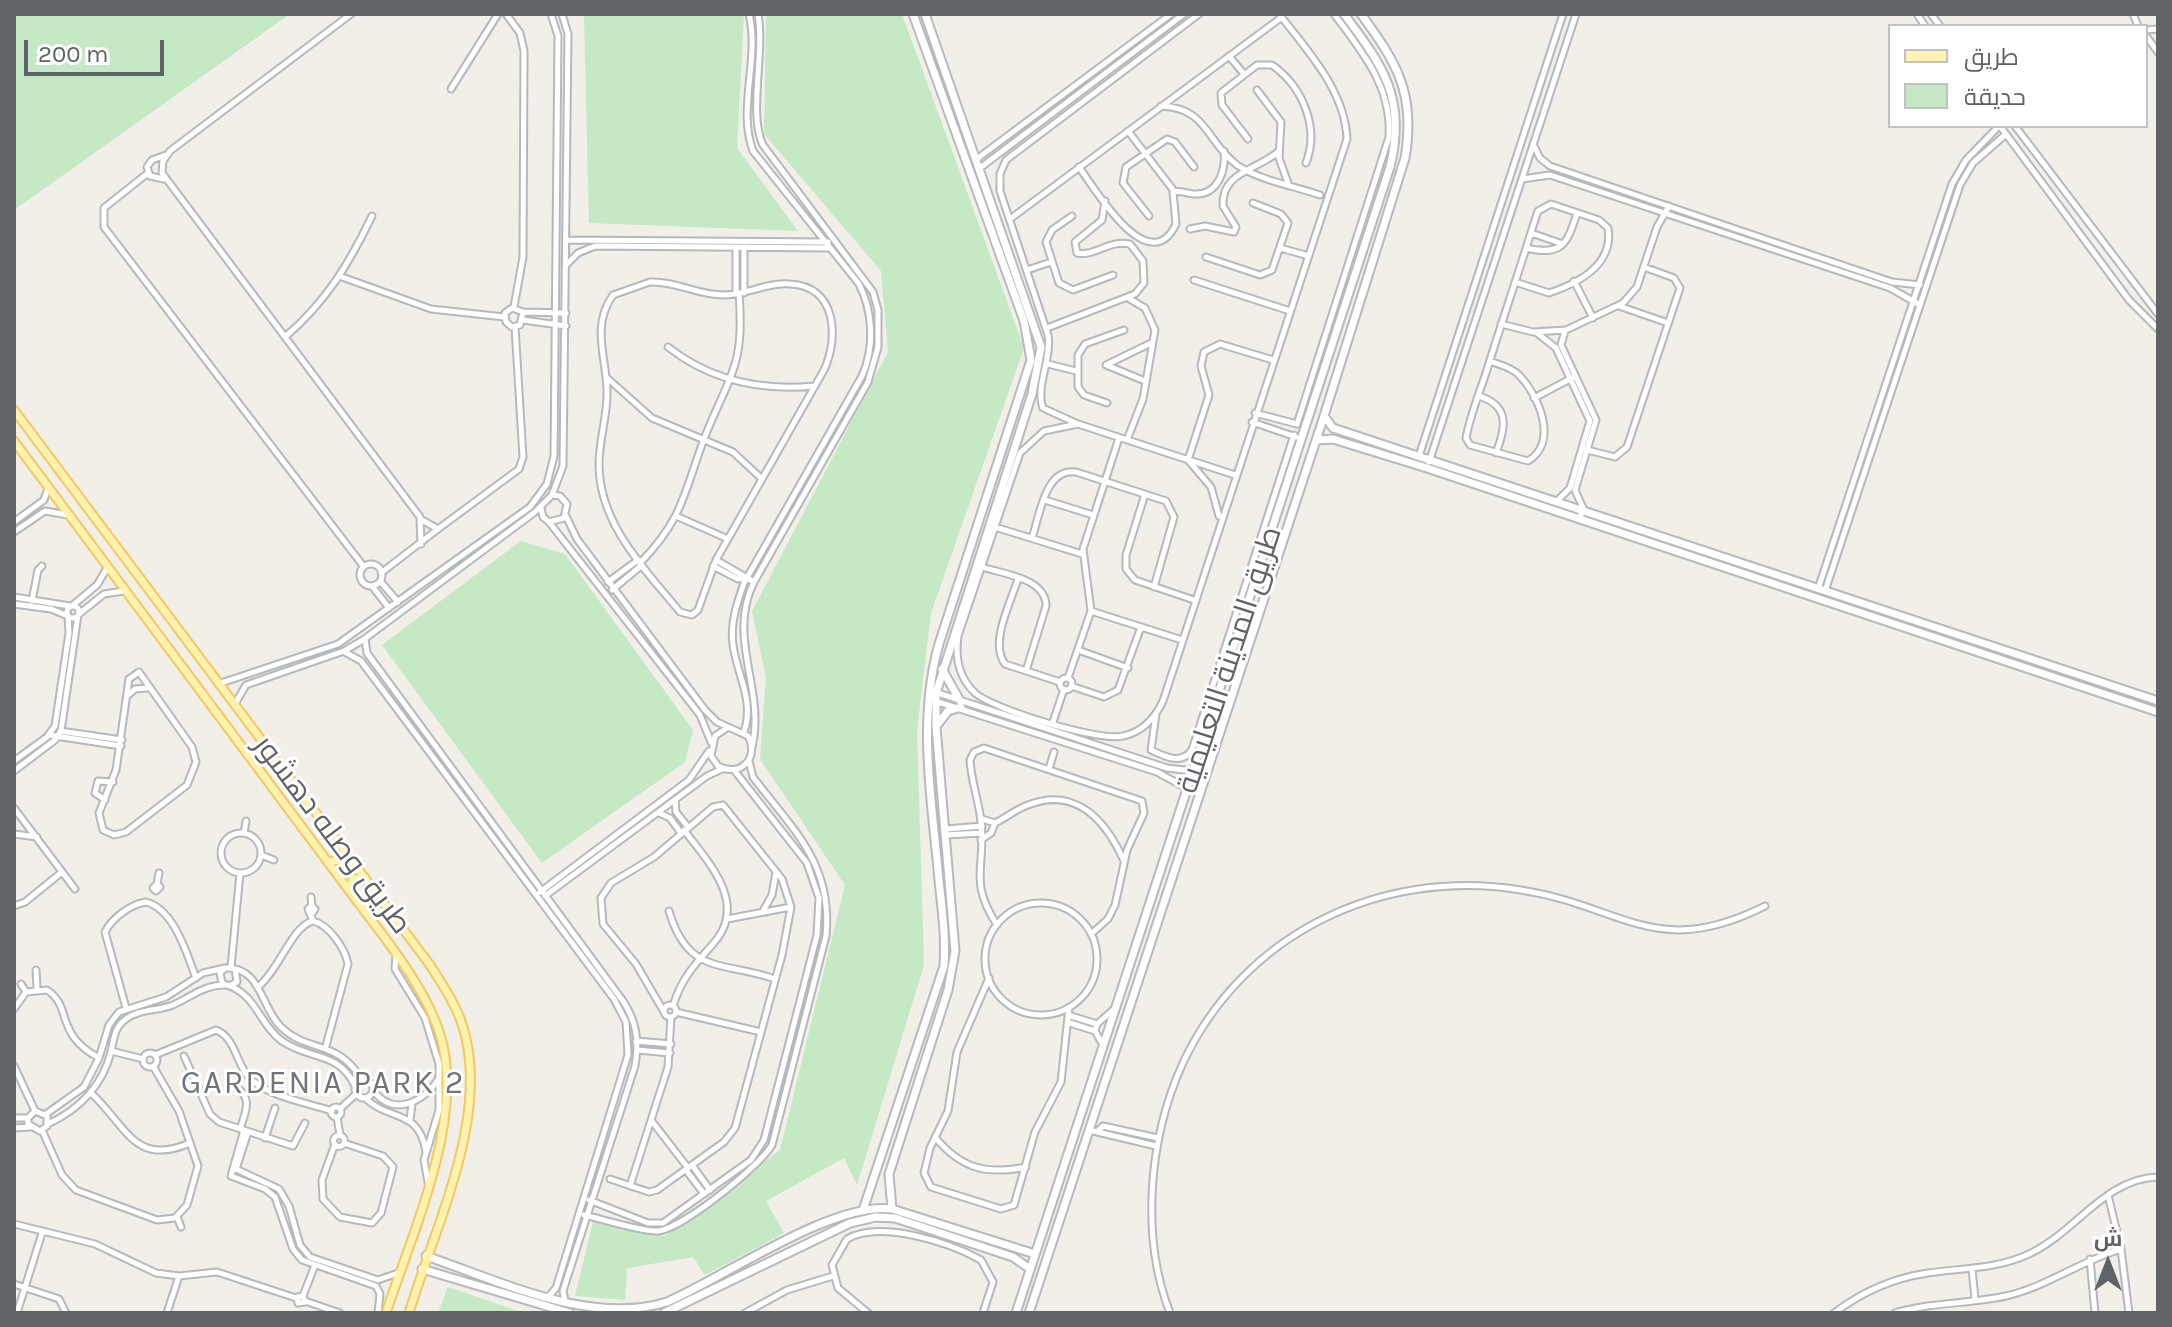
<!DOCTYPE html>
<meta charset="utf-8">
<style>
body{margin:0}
#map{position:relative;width:2172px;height:1327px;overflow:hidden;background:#f1efe8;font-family:Karla,Cairo,sans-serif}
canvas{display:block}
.frame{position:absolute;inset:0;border:16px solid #5f6368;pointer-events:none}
.legend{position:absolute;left:1888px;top:24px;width:260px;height:104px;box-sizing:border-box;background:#fff;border:2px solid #bfc1c3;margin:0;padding:10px 14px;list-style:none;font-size:24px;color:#5f6368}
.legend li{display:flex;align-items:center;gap:16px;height:40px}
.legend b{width:40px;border:2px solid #bfc1c3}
.north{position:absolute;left:2068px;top:1223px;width:80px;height:80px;-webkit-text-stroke:6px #fff;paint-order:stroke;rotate:0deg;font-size:22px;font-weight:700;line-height:32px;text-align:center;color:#5f6368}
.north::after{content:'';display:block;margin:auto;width:28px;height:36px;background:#5f6368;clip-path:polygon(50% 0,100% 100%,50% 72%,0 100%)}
.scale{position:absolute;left:24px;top:40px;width:140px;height:36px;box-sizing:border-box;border:4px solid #5f6368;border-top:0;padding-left:10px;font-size:24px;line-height:28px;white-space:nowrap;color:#5f6368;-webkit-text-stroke:6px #fff;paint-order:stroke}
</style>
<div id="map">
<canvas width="2172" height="1327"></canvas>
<div class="frame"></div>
<ul class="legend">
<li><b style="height:10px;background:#fff2af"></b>طريق</li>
<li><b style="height:22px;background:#c5e8c5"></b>حديقة</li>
</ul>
<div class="north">ش</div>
<div class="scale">200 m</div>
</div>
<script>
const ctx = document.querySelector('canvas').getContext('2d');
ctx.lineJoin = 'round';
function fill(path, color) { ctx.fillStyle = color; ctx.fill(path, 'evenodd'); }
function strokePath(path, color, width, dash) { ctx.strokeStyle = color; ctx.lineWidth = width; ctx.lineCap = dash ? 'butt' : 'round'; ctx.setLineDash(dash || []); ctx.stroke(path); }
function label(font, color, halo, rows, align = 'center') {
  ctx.font = font + ' Karla,Cairo,sans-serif'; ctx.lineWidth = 6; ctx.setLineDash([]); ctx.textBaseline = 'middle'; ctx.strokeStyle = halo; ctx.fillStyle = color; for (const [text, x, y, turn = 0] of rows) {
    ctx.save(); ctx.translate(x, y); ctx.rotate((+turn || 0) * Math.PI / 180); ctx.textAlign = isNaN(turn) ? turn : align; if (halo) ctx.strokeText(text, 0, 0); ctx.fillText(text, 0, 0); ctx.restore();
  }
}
fill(new Path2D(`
 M14,14H290L14,210Z
 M744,14L737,148L798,231L589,223L584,15Z
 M766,14H902L1024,348L931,613L917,731L924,965L857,1185L844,1158L766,1201L784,1233L705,1275L693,1257L627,1268L625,1300L575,1296L593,1222L665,1236L780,1150L845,885L760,759L766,678L752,611L888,352L881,271L764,134Z
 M521,541L565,554L693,730L685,762L542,863L382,645Z
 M448,1287L524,1313H438Z`), '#c5e8c5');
const street = new Path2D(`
 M351,14L170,151L163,161L162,173L420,517L421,544
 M506,14L520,33L524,51L523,257L514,307
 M1199,14L1006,160L1000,174V191L1048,335C1052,358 1035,388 1043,408L1078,424L1235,475
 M1917,14L1925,26
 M1931,14L1940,26
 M2133,14L2138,26
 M2146,30L2158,29
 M2146,36L2158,52
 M1229,56L1244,74
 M451,89L498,14
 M1257,90L1281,122L1279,158L1288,183
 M1161,106C1208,108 1206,142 1237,165C1259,180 1294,186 1320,195
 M2000,126L2129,300L2158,329
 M2015,126L2158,314
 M1128,131L1174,191
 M1248,139L1222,105L1221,93L1257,65H1272C1302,86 1320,127 1306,163
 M1533,144L1540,158L1550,166L1892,282L1920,285
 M978,158L1171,14
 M1079,167C1095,189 1149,281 1176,224L1173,192C1180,190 1185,193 1193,194C1218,196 1226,171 1224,151
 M980,168L1184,14
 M148,173L104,208V227L364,567
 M164,179L150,176L147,167L152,160L166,155
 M1522,179L1550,175L1890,288L1920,305
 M1072,216L1052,230L1046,242L1059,283L1073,290L1113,275
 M1149,216L1123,183L1126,167L1167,139L1175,142L1194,167
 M1010,219L1282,17
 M1190,229L1205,226L1234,232L1236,227L1223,206C1221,172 1257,170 1278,152
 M1531,233L1563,244
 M566,240L828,242
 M736,247V294
 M744,247V293
 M1280,248L1309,256
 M1526,248C1562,256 1567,245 1577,213
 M1206,257L1260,275L1272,270L1288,223L1281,214L1253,203
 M566,265L578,253L595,246L830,248
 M1027,270L1051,262
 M342,277L431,309L504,317
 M1194,280L1290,311
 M1574,281L1593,318
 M650,282C676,281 697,295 723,295C746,295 768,282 790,284C837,286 839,338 824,370L716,560L698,610L692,615L680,612C644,568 599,524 599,464C599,439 608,415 607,390C606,356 591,326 613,295Z
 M1619,306L1668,323
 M523,312L520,325L512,327L506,322L505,313L512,308L523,312L566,313
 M523,320L566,326
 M1501,324L1533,332L1566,330L1623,303L1637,287L1657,227L1669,206
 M1047,328L1135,294L1144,283L1143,261L1130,244C1111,239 1094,257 1077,253L1075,242L1102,220L1105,201
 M1565,331L1561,345L1596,420L1575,490L1583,508L1580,518
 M1537,333L1556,348L1590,421L1570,488L1557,501
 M285,337C326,302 349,264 372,216
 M668,347C710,380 761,391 814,386
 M1490,361C1500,365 1511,367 1519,375C1539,396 1559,442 1528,461L1470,445L1466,438C1470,416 1479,394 1486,373C1501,324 1518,275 1533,226L1538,211L1551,204L1599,220L1608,228C1614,264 1579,283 1549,293L1515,282
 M1048,364L1076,371
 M606,377L652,418L733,452L762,479
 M1145,381L1106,365L1151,343
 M1479,396C1510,406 1506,427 1496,453
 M1534,398L1572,378
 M1107,403L1084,395L1078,387V355L1085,344L1124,330
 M1255,413L1297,424
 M1252,422L1296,437
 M1078,424L1044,431L1020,453L958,636C955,657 959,678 975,693C993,709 1099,742 1123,736C1142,732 1155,718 1163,701L1347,139C1345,91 1308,51 1279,14
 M1297,424L1389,137C1392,87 1363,53 1334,14
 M1127,440L1143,399L1155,330L1145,308L1128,298
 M1583,449L1615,457L1627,447L1680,288L1674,278L1644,267
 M1419,456L1563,14
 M1429,462L1576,14
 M1145,494L1126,555V569L1135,580L1194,600
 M1045,500L1093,515
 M541,508L543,517L549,522L564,518L567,504L560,496L552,495
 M566,516L577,539L705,710L717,722L748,736C760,758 740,778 718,766L711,756L715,736L727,728
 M676,516L728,539
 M1219,516L1211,487L1188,460L1209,395L1201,366L1204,352L1220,344L1273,360
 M422,520L438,529L519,469L523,457L515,327
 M14,522L44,500L48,488
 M549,522L700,715L711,742
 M995,527L1082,554
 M14,532L45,511L68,515
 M1032,538C1040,515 1045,467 1076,472L1166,501L1174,517L1154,587
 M716,560L754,582
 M640,563C683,519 684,493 704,439C729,375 745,368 739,294
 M360 575a11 11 0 1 1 22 0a11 11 0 1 1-22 0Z
 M713,566L738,579L746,578
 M982,567C1003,574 1046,578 1046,606L1026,671
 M381,573L438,529
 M1018,579C1011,602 989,643 1005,664L1060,682
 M380,581L398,602
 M608,582L638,560
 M372,586L389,608
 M1818,589L1952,184L1966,160L1999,126
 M612,590L642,565
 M1825,591L1960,185L1973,163L2006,134
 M14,597L70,606
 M32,601L38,570L42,566
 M14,604L51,609L68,616
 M73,605L97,585L107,568
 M67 612a6 6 0 1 1 12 0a6 6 0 1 1-12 0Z
 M1091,611L1182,640
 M79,614L104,594L124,591
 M365,639L367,653L623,1001C637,1022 639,1041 635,1066L563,1291L565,1301
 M1078,650L1128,668
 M345,652L361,661L614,999L626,1022L628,1055L556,1288L549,1296
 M139,672L192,747L196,762L187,785L126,832L114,835L103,830L99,813L116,770L129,679Z
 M1060 684a6 6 0 1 1 12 0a6 6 0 1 1-12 0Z
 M1068,678L1091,611L1083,549L1119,438
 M218,684L338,644L530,507L547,484L554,456L558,36L551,14
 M1071,686L1104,697L1118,690L1141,627
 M935,692L1167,768L1193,771
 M128,695L135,689L147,688
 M935,701L1157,772L1188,789
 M235,704L246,685L344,651L363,640L535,512L552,495L563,466L568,34L562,14
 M1156,714L1151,750C1166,757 1181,765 1192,750L1294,435
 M1053,722L1064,689
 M60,731L122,740
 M744,732C755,701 737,675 733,645C730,623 737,603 744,583L862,376C875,347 873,312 859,284L753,151C737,108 760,59 749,14
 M49,735L121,746
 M752,747C766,690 726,638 754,582L868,382L878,347V310L873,292L763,145C748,114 765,54 758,14
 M14,761L47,737L55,726L69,633L68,616
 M1049,769L1054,752
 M14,771L55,740L61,731L78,615
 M105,800L95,793L98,781L113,782
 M675,800L676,812L688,827
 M14,808L75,889
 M659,813L670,818L681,833
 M982,819L995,823C1006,818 1016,809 1028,805C1076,786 1106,821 1124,861
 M946,829L982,826
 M221 853a20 20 0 1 1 40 0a20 20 0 1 1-40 0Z
 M244,833L246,821
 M14,834L37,837
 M946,835L982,833
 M981,840L991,833L995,823
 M261,855L274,860
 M157,884L160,887L156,891L153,888Z
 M157,884L159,873
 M540,892L689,780L709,751
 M545,896L707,776L722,769
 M311,897L312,906
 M985 959a56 56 0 1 1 112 0a56 56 0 1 1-112 0Z
 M14,906L25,902L62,872
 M669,911C688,976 724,961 775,979
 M763,911L772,895L776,872
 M313,912L315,909L311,906L308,909L313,921
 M727,919L791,907
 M997,925C968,880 986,869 981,822C979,801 971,781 970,760L974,752L984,748L1142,801L1144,813L1127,850L1115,905L1108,919L1091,934
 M396,956L395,969L425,1018L439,1064V1110L424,1160L428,1182
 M231,967L240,873
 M235,969L237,982L229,986L222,983L220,973L225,968C261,966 261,1008 281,1027C309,1054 337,1038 362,1080
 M36,970L37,989
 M989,978L957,1052L948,1111L930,1148L924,1173L931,1187L1001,1209L1014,1205L1035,1132L1061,1082L1069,1007
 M21,984L26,992
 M230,986C257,997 260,1025 282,1041C309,1060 339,1051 355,1086
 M259,986C279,970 292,926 313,921C329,925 345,948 348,964L326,1046
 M664 1011a6 6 0 1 1 12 0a6 6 0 1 1-12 0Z
 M673,1006C681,979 695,964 713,944C749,904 709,863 684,830
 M126,1008L105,932C112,918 131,904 146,902C174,909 187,954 196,978
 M14,1009L26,992L47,990C73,1007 54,1034 99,1058
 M676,1012L761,1032
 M1071,1016L1097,1024
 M1070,1023L1095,1031L1103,1045
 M1095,1031L1097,1024L1114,1009
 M636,1041L671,1044
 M637,1050L670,1053
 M111,1051L143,1059
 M143 1060a7 7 0 1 1 14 0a7 7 0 1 1-14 0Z
 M155,1055L216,1030C237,1038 236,1068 253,1081C272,1097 308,1103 332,1111
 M184,1056L210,1114L219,1122L293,1146L305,1123
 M14,1066L35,1111L47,1116V1126L40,1131L28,1124V1118L35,1111
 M355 1089a9 9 0 1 1 18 0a9 9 0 1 1-18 0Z
 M235,1086C253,1098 246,1111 240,1129
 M373,1090C393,1118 424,1102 439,1078
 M91,1093C127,1126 134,1167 190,1143
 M365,1098C390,1122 419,1108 426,1152
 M331 1112a5 5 0 1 1 10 0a5 5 0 1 1-10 0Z
 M340,1109L356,1094
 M46,1114L84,1087L99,1058L109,1025L119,1012L166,997L203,973L225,968
 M337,1117L340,1135
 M14,1118H28
 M410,1120L412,1104
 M651,1120L688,1168
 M48,1124C80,1109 102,1087 111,1052C114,1039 114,1027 126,1019C139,1009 158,1011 173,1005C191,997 204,985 224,985
 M14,1128L30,1127
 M42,1130L62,1175L76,1190L157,1220L175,1218L187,1205L198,1166L179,1111L153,1066
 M244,1130L231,1176L265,1189L275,1197L293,1249L302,1260L376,1286L380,1294L378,1313
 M1089,1130L1156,1146
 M248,1132L236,1169L279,1189L289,1206L300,1245L310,1257L378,1280L398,1273
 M1097,1132L1103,1126L1158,1138
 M333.5 1141a5.5 5.5 0 1 1 11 0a5.5 5.5 0 1 1-11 0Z
 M935,1137C961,1169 987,1175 1026,1167
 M265,1138L275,1108
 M335,1144L322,1180L323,1199L340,1217L372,1223L381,1213L393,1167L383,1156L344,1143
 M692,1165L710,1190
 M686,1170L704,1194
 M610,1179L649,1192L657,1190L724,1142L735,1128L782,955L791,907L782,879L723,805L713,807L654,857L611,883L601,898L603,924L636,964L664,1012
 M630,1186L668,1067L671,1017
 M2108,1195L2121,1249L2129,1313
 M589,1200L648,1223H663L751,1160L764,1140L817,935L819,898L807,863L734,770
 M584,1215C602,1219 642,1232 658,1231C682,1229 760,1166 772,1145L826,936C833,864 794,831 753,777L749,761
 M177,1217L181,1227
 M14,1224L95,1244L156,1273L179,1276L217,1272L296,1298
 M2090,1259L2095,1313
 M1972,1269L1975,1299
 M14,1284L59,1299L66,1313
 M303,1296L297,1297L298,1303L305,1302L303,1296L315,1265
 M305,1301L340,1313
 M17,1313L42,1233
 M167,1313L179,1276
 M745,1313L787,1290L833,1276
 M868,1313L838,1288L832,1265L847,1239C880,1220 949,1242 981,1260L993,1282L983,1313
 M1170,1313C1140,1236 1149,1139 1182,1065C1242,934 1381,867 1521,890C1623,906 1656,961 1765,906
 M1834,1313C1862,1292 1893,1278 1928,1273C1963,1268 1997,1269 2029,1254C2075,1233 2105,1178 2158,1177
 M1895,1313C1931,1302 1969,1304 2006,1296C2046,1287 2081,1261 2121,1249`);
const secondary = new Path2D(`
 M1324,416L1333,428L2158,701
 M1316,440L1333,439L1427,468L2158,712
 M942,669L960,701
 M937,725L948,711L961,707
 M892,1209L889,1174L948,990L955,951L936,727V693L1032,394L1041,347L925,14
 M863,1210L944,966C946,937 942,909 939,880C932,801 917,721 939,644L1031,360L1024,321L913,14
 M426,1256C500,1281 590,1326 667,1302C725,1277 833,1201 892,1209L1035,1254
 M422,1269L570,1313
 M664,1313L850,1223L876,1217L895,1218L1013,1257L1030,1269
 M1016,1313L1390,167C1407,99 1383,66 1344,14
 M1029,1313L1324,416L1405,158C1416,94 1397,63 1361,14`);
const primary = new Path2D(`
 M14,410L430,965C442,984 455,1003 462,1024C492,1113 435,1226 409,1313
 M14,441L348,889C379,931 417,975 436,1023C471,1107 413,1230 386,1313
 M328,862L339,860L344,851
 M348,889L353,879L365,878`);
strokePath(street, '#b5b8bc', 9);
strokePath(secondary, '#b6babf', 11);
strokePath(primary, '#f2c960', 11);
strokePath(street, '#fff', 5);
strokePath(secondary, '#fff', 7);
strokePath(primary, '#fff2af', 7);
label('30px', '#5f6368', '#fff', [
 ["طريق المدينة التعليمية",1230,660,-72],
 ["طريق وصله دهشور",332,835,53]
]);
ctx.letterSpacing = '2px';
label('32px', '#70757a', '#fff', [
 ["GARDENIA PARK 2",323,1084]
]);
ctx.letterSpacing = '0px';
</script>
